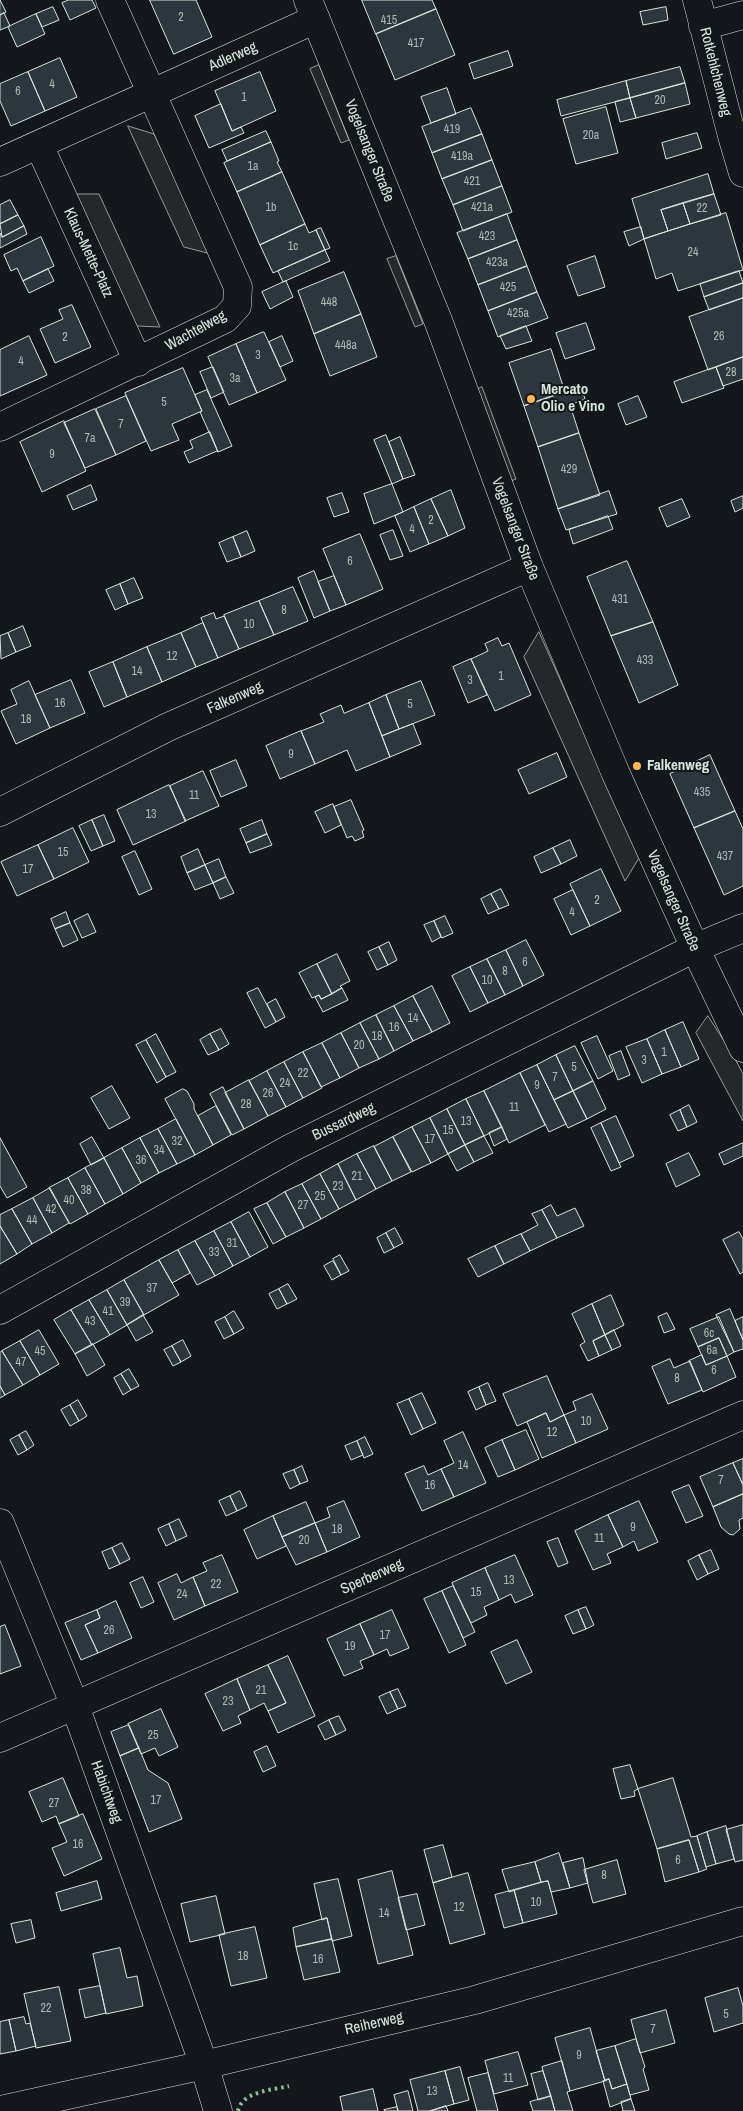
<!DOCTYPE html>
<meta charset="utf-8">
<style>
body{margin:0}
canvas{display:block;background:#14181c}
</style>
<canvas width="743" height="2111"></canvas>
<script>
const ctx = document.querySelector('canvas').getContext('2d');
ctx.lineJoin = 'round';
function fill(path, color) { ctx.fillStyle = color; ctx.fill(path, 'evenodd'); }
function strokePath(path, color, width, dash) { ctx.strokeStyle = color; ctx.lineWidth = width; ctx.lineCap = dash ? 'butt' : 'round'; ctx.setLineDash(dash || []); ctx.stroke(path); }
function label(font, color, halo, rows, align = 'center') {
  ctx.font = font + ' "Archivo Narrow",sans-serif'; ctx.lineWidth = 4; ctx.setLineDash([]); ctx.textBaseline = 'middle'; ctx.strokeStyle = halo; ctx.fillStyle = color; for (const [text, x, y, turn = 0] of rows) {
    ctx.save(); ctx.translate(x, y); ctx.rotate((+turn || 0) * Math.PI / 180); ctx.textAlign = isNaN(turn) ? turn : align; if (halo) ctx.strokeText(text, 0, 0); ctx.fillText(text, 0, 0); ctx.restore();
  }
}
const parking = new Path2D(`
 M319,65L349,140L341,143L310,69Z
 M128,126L154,134L211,254L184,247Z
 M75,194H99L160,327L137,326Z
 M396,256L423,324L415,327L387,259Z
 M482,387L516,479L508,482L474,391Z
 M539,632L639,858L625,881L524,657Z
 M708,1016L733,1055L743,1074V1121L696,1033Z`);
fill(parking, '#24282b');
strokePath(parking, '#939e99', 1);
const building = new Path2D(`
 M0,0L6,12L0,15Z
 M69,0H92L96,8L70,20L62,3Z
 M150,0H196L212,37L174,54Z
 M362,0H432L436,9L376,34Z
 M53,7L59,20L42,27L36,14Z
 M666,7L668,20L643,25L640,12Z
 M436,9L455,55L395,80L376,34Z
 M4,13L10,26L0,30V15Z
 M36,14L45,34L17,47L8,27Z
 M508,51L513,66L474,79L469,64Z
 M60,58L77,97L45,111L28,72Z
 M680,67L685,83L630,98L626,81Z
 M28,72L45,111L11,126L0,101V84Z
 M260,72L276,111L232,131L215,91Z
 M626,81L630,98L561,116L557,100Z
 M685,83L690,104L636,118L630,98Z
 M447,88L456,114L431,123L421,97Z
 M630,98L636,118L620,122L615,102Z
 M221,104L232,131L241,127L244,133L209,148L195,116Z
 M606,107L618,153L576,164L563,119Z
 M471,108L482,134L432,153L422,127Z
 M266,131L271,142L227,161L222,150Z
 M697,133L702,148L666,159L662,143Z
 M482,134L492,160L442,179L432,153Z
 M271,142L279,161L277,162L282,172L237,192L224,163Z
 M492,160L502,186L453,205L442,179Z
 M282,172L305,224L260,245L237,192Z
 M708,174L714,194L661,210L668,231L644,239L632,199Z
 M502,186L512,212L463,231L453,205Z
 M714,194L721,215L690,224L683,203Z
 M10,200L18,215L0,224V205Z
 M683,203L690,224L668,231L661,210Z
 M726,213L743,270L678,291L672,273L656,279L644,239Z
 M507,214L517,240L468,259L457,233Z
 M18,215L24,226L2,237L0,224Z
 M305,224L309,233L316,230L325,250L273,273L260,245Z
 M24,226L27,234L0,248V233L2,237Z
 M641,227L644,239L629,246L624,232Z
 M321,228L330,248L325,250L316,230Z
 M41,237L54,266L23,281L17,268L11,271L4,255Z
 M517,240L527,266L478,285L468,259Z
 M325,250L330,261L283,282L278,271Z
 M595,256L605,287L578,296L567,266Z
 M527,266L537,292L488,311L478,285Z
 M48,269L54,281L29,293L23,281Z
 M739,271L743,283L704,297L700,284Z
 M344,272L361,314L314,334L298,291Z
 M286,281L293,297L270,309L262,292Z
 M743,283V298L709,310L704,297Z
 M537,292L548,318L498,337L488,311Z
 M743,298V357L708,370L689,317Z
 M72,305L91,347L55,363L40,329L63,319L59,310Z
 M361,314L377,357L330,376L314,334Z
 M586,323L595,349L565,359L556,333Z
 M526,326L532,341L506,349L500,336Z
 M263,332H264L286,380L257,393L236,344Z
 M29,336L47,375L0,396V350Z
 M282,336L293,361L280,367L269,342Z
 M236,344L257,393L229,405L208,357Z
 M551,349L565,392L524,406L509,363Z
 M743,357V379L723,386L716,367Z
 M213,367L224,392L211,398L200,372Z
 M716,367L724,388L682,403L674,382Z
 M183,368L202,411L172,424L179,440L151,451L125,393Z
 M581,386L585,399L570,405L579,433L538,447L524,406Z
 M207,390L232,446L218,452L200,412L202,411L195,395Z
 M126,396L146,441L116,455L96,409Z
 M638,396L647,417L626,425L618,404Z
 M95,409L116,455L85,468L64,423Z
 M64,421L86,471L42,492L20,442Z
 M210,432L218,452L217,451L189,463L184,452L193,448L190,441Z
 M579,433L600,495L558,509L538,447Z
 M386,435L403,479L392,484L374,440Z
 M400,437L415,475L403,479L389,442Z
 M392,484L403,512L374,524L364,494Z
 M91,485L97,500L73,510L67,496Z
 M451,490L465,528L448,536L431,499Z
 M609,491L617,514L566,530L558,509Z
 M342,493L349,512L334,517L327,498Z
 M743,496V508L735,512L731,501Z
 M431,499L448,536L429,544L414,507Z
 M682,499L690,517L667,527L659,508Z
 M414,507L429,544L410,552L395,516Z
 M608,516L613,529L573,544L569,530Z
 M393,530L403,556L390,560L380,535Z
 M247,531L255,551L241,557L233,537Z
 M360,534L383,589L346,605L323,549Z
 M233,537L241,557L227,562L219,543Z
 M627,561L653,622L611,636L587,577Z
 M314,571L330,611L314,618L298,578Z
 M334,576L346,605L330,611L318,582Z
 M134,578L143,598L128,604L120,584Z
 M120,584L128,604L115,610L106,590Z
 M293,587L308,621L274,635L259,601Z
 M259,601L274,635L239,649L224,615Z
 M214,613L216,619L224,616L239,649L218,658L201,618Z
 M653,622L678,685L639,703L611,636Z
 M203,623L218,658L196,667L181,633Z
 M23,626L31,646L16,652L8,633Z
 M8,633L16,652L1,659L0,636Z
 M181,633L196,667L162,682L147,647Z
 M498,638L502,646L509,643L531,695L495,711L471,659L488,651L485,644Z
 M147,647L162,682L127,697L113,662Z
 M471,659L487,695L468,703L453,667Z
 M113,662L127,697L104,707L89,672Z
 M71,680L85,713L50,728L35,695Z
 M29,681L50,728L16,744L1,711L17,704L11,690Z
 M421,681L435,715L399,729L386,695Z
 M386,695L399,729L382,736L369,703Z
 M369,703L390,757L356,771L347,750L315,764L301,731L324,722L320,714L341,705L344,713Z
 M413,724L421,744L390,757L382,736Z
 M301,731L315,764L280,779L266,746Z
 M557,753L567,777L529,794L518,770Z
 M710,755L735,811L694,828L670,774Z
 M236,760L247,786L221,797L210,771Z
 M203,771L219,806L185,821L170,786Z
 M169,785L186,821L133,845L117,810Z
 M351,800L364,830L362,831L364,837L355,841L352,836L347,838L334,807Z
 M333,804L341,825L325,833L315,812Z
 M735,811L743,829V886L724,895L694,828Z
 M104,815L115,841L103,846L92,820Z
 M92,820L103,846L91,851L79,826Z
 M262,820L267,834L246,843L240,829Z
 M73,828L89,862L54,879L38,845Z
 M267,834L272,845L250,853L246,843Z
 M570,840L577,856L561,864L553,848Z
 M38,845L54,879L17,896L1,862Z
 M553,848L561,864L541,873L534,857Z
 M198,849L205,865L187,873L181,857Z
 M135,851L152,889L139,895L122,857Z
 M219,859L226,877L213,883L205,865Z
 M205,865L213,883L195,890L187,873Z
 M601,869L621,911L590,926L570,884Z
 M226,877L234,893L220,899L213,883Z
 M501,889L509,905L499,909L491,894Z
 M573,890L590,926L571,935L554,899Z
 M491,894L499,909L488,914L481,899Z
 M66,912L70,923L55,929L51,919Z
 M88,914L96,932L82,938L74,921Z
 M445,916L453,933L442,938L434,921Z
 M434,921L441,937L432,942L424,925Z
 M70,923L78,940L63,947L55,929Z
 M526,940L544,975L523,986L506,950Z
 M389,942L397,960L388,965L379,947Z
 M379,947L388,965L377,970L368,952Z
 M506,950L523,986L505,995L487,959Z
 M337,954L350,981L340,986L342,988L332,994L317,964Z
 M487,959L505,995L488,1003L470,967Z
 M317,964L332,994L321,999L319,995L312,998L299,973Z
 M470,967L488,1003L470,1012L452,976Z
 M432,986L450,1023L432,1032L413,996Z
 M258,988L276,1022L265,1028L247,993Z
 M342,988L348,1000L323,1012L315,997L319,995L321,999Z
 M413,996L432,1032L413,1041L394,1006Z
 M276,999L285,1017L276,1022L267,1004Z
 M394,1006L413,1041L394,1051L376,1015Z
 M376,1015L394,1051L379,1059L360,1023Z
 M683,1022L699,1059L681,1067L665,1030Z
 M360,1023L379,1059L359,1068L341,1033Z
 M221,1029L229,1044L219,1050L210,1034Z
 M665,1030L681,1067L662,1074L647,1039Z
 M341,1033L359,1068L340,1078L322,1043Z
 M156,1034L176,1072L166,1077L146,1040Z
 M210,1034L219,1050L208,1055L200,1040Z
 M597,1036L613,1071L598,1079L581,1043Z
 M647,1039L662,1074L642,1083L626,1047Z
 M146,1040L166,1077L157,1083L136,1045Z
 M322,1043L340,1078L321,1087L303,1052Z
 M575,1046L593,1081L573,1091L556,1055Z
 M621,1051L630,1075L618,1080L609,1056Z
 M303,1052L322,1088L303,1098L284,1062Z
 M556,1055L573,1091L554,1100L537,1065Z
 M284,1062L303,1098L286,1107L267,1071Z
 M537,1065L566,1124L549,1132L520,1073Z
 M267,1071L286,1107L268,1116L249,1081Z
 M520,1073L545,1125L509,1143L484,1091Z
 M249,1080L268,1116L244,1129L225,1093Z
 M593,1081L606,1109L587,1119L573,1091Z
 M112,1086L130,1118L109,1129L91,1098Z
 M223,1087L244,1129L232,1135L210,1094Z
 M183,1089L187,1091L194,1104V1109L213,1145L195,1155L165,1099Z
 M484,1091L502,1127L484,1136L466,1099Z
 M573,1091L587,1119L568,1128L554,1100Z
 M466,1099L484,1136L465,1145L447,1109Z
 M689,1105L697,1122L687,1127L680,1110Z
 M216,1106L231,1135L213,1145L198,1116Z
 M447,1109L465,1145L448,1154L430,1118Z
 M680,1110L687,1127L678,1131L670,1115Z
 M616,1116L634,1156L619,1163L601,1123Z
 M430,1118L448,1154L431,1163L412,1127Z
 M176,1119L195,1155L177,1164L158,1129Z
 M601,1123L621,1167L611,1171L591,1128Z
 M412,1127L431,1163L412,1172L393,1137Z
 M502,1127L507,1139L494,1146L489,1133Z
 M158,1129L177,1164L159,1173L140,1138Z
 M484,1136L493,1153L474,1162L465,1145Z
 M92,1137L104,1158L91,1165L80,1144Z
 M393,1137L411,1172L392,1181L374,1147Z
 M0,1138L27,1187L7,1198L0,1186Z
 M140,1138L159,1173L141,1183L122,1148Z
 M743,1143V1156L724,1165L719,1154Z
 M465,1145L474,1162L457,1171L448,1154Z
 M374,1146L392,1181L376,1189L357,1154Z
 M122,1148L141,1183L123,1194L104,1158Z
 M689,1153L700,1175L676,1187L666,1164Z
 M357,1154L376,1189L356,1200L338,1164Z
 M104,1158L123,1194L105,1204L85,1168Z
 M338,1164L356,1200L339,1209L320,1174Z
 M85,1168L105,1204L88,1214L68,1178Z
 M320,1174L339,1209L321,1219L302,1184Z
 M68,1178L88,1214L70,1224L49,1188Z
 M302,1184L321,1219L304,1228L285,1192Z
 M50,1188L69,1223L52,1233L33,1198Z
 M285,1192L304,1228L286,1237L267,1203Z
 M33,1198L52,1233L32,1244L12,1209Z
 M267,1203L286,1237L273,1244L254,1209Z
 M551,1205L557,1216L575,1208L584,1226L557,1238L542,1210Z
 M12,1209L32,1244L17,1254L0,1226V1215Z
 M542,1210L557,1238L530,1251L521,1234L538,1225L532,1214Z
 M249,1212L268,1247L250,1257L231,1222Z
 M231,1222L250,1257L233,1266L214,1231Z
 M0,1226L17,1254L0,1264Z
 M395,1228L403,1243L394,1248L386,1233Z
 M214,1231L233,1266L215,1276L195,1241Z
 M739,1232L743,1239V1272L740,1274L723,1240Z
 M386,1233L394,1248L384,1253L377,1238Z
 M521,1234L530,1251L504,1264L495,1246Z
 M195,1241L215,1276L197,1285L178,1250Z
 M495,1246L504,1264L478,1277L468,1259Z
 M178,1250L190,1273L172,1283L159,1260Z
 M340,1255L349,1271L341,1275L333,1259Z
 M159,1260L179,1295L144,1315L124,1280Z
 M333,1261L341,1275L332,1280L324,1266Z
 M124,1280L144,1315L127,1325L107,1290Z
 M288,1284L297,1299L287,1304L279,1289Z
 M279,1289L287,1304L277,1309L269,1294Z
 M107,1290L127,1325L110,1335L89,1300Z
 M611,1295L624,1325L605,1335L592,1304Z
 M89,1300L110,1335L92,1345L71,1310Z
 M592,1304L605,1335L593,1341L599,1356L588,1361L580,1345L585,1342L572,1314Z
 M730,1309L743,1340V1349L734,1352L716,1315Z
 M71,1310L92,1345L75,1354L54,1320Z
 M234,1311L244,1328L234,1334L225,1317Z
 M667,1313L675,1329L664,1333L658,1317Z
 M143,1315L153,1332L136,1341L127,1325Z
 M225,1317L234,1334L224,1339L215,1322Z
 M719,1317L734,1352L727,1356L719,1338L698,1347L690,1329Z
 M743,1317V1340L735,1321Z
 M39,1330L59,1364L40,1375L20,1341Z
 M614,1330L621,1346L612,1350L605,1335Z
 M605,1335L612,1350L599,1356L593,1341Z
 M719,1338L727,1356L706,1365L698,1347Z
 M183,1340L191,1356L181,1362L172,1346Z
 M20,1341L40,1375L23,1385L2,1351Z
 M93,1344L105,1365L87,1376L75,1354Z
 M172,1346L181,1362L173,1366L164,1350Z
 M2,1351L23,1385L5,1395L0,1386V1353Z
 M702,1355L706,1365L727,1356L736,1377L703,1392L689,1361Z
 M670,1359L674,1368L690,1361L702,1390L668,1404L652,1367Z
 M129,1369L139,1386L131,1390L121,1374Z
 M121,1374L131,1390L123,1395L114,1378Z
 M547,1376L564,1415L550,1422L546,1413L517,1426L503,1394Z
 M488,1383L496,1401L486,1405L479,1387Z
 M0,1386L5,1395L0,1398Z
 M479,1387L486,1405L476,1410L468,1392Z
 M422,1393L436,1423L423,1429L409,1399Z
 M592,1394L608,1429L576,1443L564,1415L576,1410L573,1402Z
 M409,1399L423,1429L411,1435L397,1404Z
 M78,1400L87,1416L79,1421L70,1405Z
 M70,1405L79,1421L70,1426L61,1410Z
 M546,1413L550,1422L564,1415L576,1443L542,1458L527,1422Z
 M526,1430L539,1459L515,1470L502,1440Z
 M26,1431L34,1445L27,1450L19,1435Z
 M463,1432L486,1483L454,1497L441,1469L454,1463L444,1441Z
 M19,1435L27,1450L18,1455L10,1440Z
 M365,1437L373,1454L364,1458L357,1441Z
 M502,1440L515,1470L498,1477L485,1448Z
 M357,1441L363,1455L351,1460L345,1446Z
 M743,1459V1485L733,1463Z
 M733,1463L743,1485V1494L713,1507L700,1477Z
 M302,1466L308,1481L300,1484L294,1470Z
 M424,1466L428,1475L441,1469L454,1497L422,1511L405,1474Z
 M294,1470L300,1484L290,1489L283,1474Z
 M689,1485L703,1516L686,1523L672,1492Z
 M240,1491L247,1506L237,1511L230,1496Z
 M743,1494V1518L739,1520L740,1529L733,1535L729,1534L721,1527L713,1507Z
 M230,1496L237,1511L226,1516L219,1501Z
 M344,1501L360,1537L327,1552L315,1523L330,1517L327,1508Z
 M639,1501L658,1542L638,1551L634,1541L623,1547L608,1515Z
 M306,1502L315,1523L282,1537L273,1516Z
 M608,1515L623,1547L607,1554L611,1563L593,1570L575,1531Z
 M273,1516L286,1546L257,1559L244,1530Z
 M179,1519L187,1536L176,1541L169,1524Z
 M315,1523L327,1552L296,1565L282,1537Z
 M169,1524L176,1541L166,1546L158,1529Z
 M558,1538L568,1563L558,1567L547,1542Z
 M122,1543L130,1559L120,1564L112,1548Z
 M112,1548L120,1564L109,1569L102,1552Z
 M711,1550L719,1569L708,1574L699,1555Z
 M222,1555L238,1592L205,1606L193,1577L207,1571L203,1563Z
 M515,1555L533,1595L515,1603L511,1594L499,1600L485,1568Z
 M699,1555L708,1574L697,1580L688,1561Z
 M485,1568L499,1600L484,1607L487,1615L471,1623L452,1583Z
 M177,1574L181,1583L193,1577L205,1606L174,1620L158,1583Z
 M143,1577L154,1602L141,1608L130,1583Z
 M453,1586L475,1632L463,1638L442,1591Z
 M442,1591L466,1645L449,1653L424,1599Z
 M116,1601L132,1638L98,1653L85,1625L100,1618L97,1610Z
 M586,1607L594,1625L586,1629L578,1610Z
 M97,1610L100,1618L85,1625L98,1653L81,1660L65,1623Z
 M392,1610L409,1648L390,1656L387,1649L374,1655L360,1624Z
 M578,1610L586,1629L573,1634L565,1616Z
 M360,1624L374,1655L360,1661L363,1668L344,1676L327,1639Z
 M5,1625L21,1666L0,1674V1627Z
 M517,1640L532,1672L506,1684L491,1652Z
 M288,1656L315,1716L278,1733L268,1711L286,1703L268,1665Z
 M268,1665L286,1703L268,1711L264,1703L250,1710L237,1679Z
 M237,1679L250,1710L238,1716L241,1723L223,1731L205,1694Z
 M398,1689L406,1706L398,1709L390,1692Z
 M390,1692L398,1709L387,1714L379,1697Z
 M161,1709L178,1747L159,1756L155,1748L141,1754L128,1724Z
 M339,1716L346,1730L336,1735L329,1720Z
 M329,1720L336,1735L325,1740L318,1726Z
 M129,1725L139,1748L120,1756L111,1732Z
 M267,1746L276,1766L263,1772L254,1752Z
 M139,1748L148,1770L168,1783L182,1819L149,1832L120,1756Z
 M630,1765L638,1789L634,1791L635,1796L621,1799L613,1769Z
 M63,1778L79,1816L59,1824L56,1816L42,1822L29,1792Z
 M673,1778L691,1837L697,1836L706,1867L707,1869L699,1872L689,1840L657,1849L638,1789Z
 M83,1814L102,1859L64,1876L52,1848L67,1842L59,1824Z
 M743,1825V1860L735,1862L726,1830Z
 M726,1826L734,1859L716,1864L707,1832Z
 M707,1832L716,1864L706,1867L697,1836Z
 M689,1840L699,1872L665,1882L657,1849Z
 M443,1845L452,1877L433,1883L424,1850Z
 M559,1853L570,1888L551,1892L548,1881L541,1882L535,1862Z
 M583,1858L588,1883L570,1888L563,1863Z
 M617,1860L626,1894L593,1903L584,1870Z
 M535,1862L541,1882L509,1892L502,1870Z
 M392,1871L413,1955L378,1964L358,1880Z
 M468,1873L485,1934L450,1944L433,1883Z
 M338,1879L352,1936L332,1941L327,1918L322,1920L314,1884Z
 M97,1881L102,1899L61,1911L56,1893Z
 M548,1881L557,1914L523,1923L514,1890Z
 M514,1890L523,1923L504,1928L495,1895Z
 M417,1894L425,1925L406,1930L398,1898Z
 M216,1896L225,1934L190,1942L181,1904Z
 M327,1918L332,1939L296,1947L293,1928Z
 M31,1920L35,1938L16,1943L11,1924Z
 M255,1927L267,1978L231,1986L219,1935Z
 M332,1939L340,1972L304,1980L296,1947Z
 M120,1948L127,1978L137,1976L143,2006L106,2014L93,1954Z
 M100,1986L106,2013L85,2018L79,1990Z
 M59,1987L71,2041L36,2048L24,1994Z
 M738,1988L743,2006V2023L714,2032L705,1998Z
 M666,2010L675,2043L640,2053L631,2020Z
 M24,2017L26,2024L30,2023L36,2046L16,2051L9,2020Z
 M9,2020L16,2051L0,2054V2022Z
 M590,2028L605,2081L570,2091L555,2038Z
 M636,2039L645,2067L643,2069L649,2090L630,2095L615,2046Z
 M615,2046L627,2084L612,2089L609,2079L605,2081L596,2051Z
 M518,2052L528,2085L494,2094L485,2061Z
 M562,2061L570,2091L567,2092L573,2111H555L543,2071L542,2067Z
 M460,2067L469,2100L454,2104L445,2071Z
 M445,2071L454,2104L430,2111H418L410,2080Z
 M543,2071L551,2096L538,2100L531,2074Z
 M488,2073L498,2111H477L468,2078Z
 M609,2079L612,2089L627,2084L631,2099L610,2107L603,2081Z
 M373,2089L378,2111H343L340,2097Z
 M408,2091L413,2111H398L394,2095Z
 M551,2096L555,2111H533L530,2102Z
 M631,2099L635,2111H623L621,2102Z
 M446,2106L448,2111H430Z
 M397,2107L398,2111H385L384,2110Z`);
fill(building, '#2c363c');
strokePath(building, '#d8e6dc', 1);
const minor = new Path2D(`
 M308,0L439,323L529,567L616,774L695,948L743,1048
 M697,0L732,136L743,173
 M703,26L743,15
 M39,145L138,362
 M0,162L316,19
 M0,427L225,319L237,306L238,287L110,0
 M0,812L168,727L529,567
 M0,1310L291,1148L695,948L743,928
 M0,1523L75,1706L204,2065L218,2111
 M0,1738L743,1415
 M0,2110L204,2065L475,2000L743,1921`);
strokePath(minor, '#d8e6dc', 29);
strokePath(minor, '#14181c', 28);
strokePath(new Path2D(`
 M238,2111C242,2091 273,2090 289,2086`), '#8ac095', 4, [2.5, 4]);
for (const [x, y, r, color] of [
 [531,399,5,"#ffb74d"],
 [637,766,5,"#ffb74d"]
]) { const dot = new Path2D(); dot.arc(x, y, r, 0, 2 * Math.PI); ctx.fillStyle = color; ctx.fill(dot); strokePath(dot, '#14181c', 2); }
label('12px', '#adbab4', null, [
 ["2",181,18],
 ["415",389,21],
 ["417",416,44],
 ["4",52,85],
 ["6",18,92],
 ["1",244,98],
 ["20",660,101],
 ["419",452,130],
 ["20a",591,136],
 ["419a",462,157],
 ["1a",253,167],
 ["421",472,182],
 ["1b",271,208],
 ["421a",482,208],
 ["22",702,209],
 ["423",487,237],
 ["1c",293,247],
 ["24",693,253],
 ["423a",497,263],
 ["425",508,288],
 ["448",329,303],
 ["425a",518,314],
 ["26",719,337],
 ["2",65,338],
 ["448a",346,346],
 ["3",258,356],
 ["4",21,362],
 ["28",731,373],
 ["3a",235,379],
 ["5",164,403],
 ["7",121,425],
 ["7a",90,439],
 ["9",52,455],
 ["429",569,470],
 ["2",431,521],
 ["4",412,530],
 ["6",350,562],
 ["431",620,600],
 ["8",284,611],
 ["10",249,625],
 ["12",172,657],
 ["433",645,661],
 ["14",137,672],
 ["1",501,677],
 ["3",470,681],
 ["16",60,704],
 ["5",410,705],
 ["18",26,720],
 ["9",291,755],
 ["435",702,793],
 ["11",194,796],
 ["13",151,815],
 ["15",63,853],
 ["437",725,857],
 ["17",28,870],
 ["2",597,901],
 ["4",572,913],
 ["6",525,963],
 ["8",505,972],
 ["10",487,981],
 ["14",413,1019],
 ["16",394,1028],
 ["18",377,1037],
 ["20",359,1046],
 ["1",664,1053],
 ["3",644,1061],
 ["5",574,1068],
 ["22",303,1074],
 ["7",555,1078],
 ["24",285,1084],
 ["9",537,1086],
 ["26",268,1094],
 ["28",246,1105],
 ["11",514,1108],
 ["13",466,1122],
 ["15",448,1131],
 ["17",430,1140],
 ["32",177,1142],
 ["34",159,1151],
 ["36",141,1161],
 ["21",357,1177],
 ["23",338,1187],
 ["38",86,1191],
 ["25",320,1197],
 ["40",69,1201],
 ["27",303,1206],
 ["42",51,1210],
 ["44",32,1221],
 ["31",232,1244],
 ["33",214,1253],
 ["37",152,1289],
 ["39",125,1303],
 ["41",108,1312],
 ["43",90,1322],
 ["6c",709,1334],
 ["6a",712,1351],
 ["45",40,1352],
 ["47",21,1363],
 ["6",714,1371],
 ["8",677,1379],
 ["10",586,1422],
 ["12",552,1433],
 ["14",463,1466],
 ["7",721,1481],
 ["16",430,1486],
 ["9",633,1528],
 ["18",337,1530],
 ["11",599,1539],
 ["20",304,1541],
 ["13",509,1581],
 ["22",216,1585],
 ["15",476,1593],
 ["24",182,1595],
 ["26",109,1631],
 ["17",385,1636],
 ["19",350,1647],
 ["21",261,1691],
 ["23",228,1702],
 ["25",153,1736],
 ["17",156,1801],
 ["27",54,1804],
 ["16",78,1845],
 ["6",678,1861],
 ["8",604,1876],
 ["10",536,1903],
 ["12",459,1908],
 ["14",384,1914],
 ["18",243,1957],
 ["16",318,1960],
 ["22",46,2009],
 ["5",726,2015],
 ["7",653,2030],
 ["9",579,2056],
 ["11",508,2079],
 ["13",432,2092]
]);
label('15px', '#d8e6dc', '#14181c', [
 ["Adlerweg",233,57,-24],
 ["Rotkehlchenweg",715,72,76],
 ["Vogelsanger Straße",369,151,68],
 ["Klaus-Mette-Platz",88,253,65],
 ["Wachtelweg",196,331,-29],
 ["Vogelsanger Straße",515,529,69],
 ["Falkenweg",235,698,-24],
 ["Vogelsanger Straße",673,901,66],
 ["Bussardweg",344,1122,-26],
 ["Sperberweg",372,1577,-24],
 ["Habichtweg",106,1792,70],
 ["Reiherweg",374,2024,-13]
]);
label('bold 15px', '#d8e6dc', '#14181c', [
 ["Mercato",541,390],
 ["Olio e Vino",541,407],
 ["Falkenweg",647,766]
], 'left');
</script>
